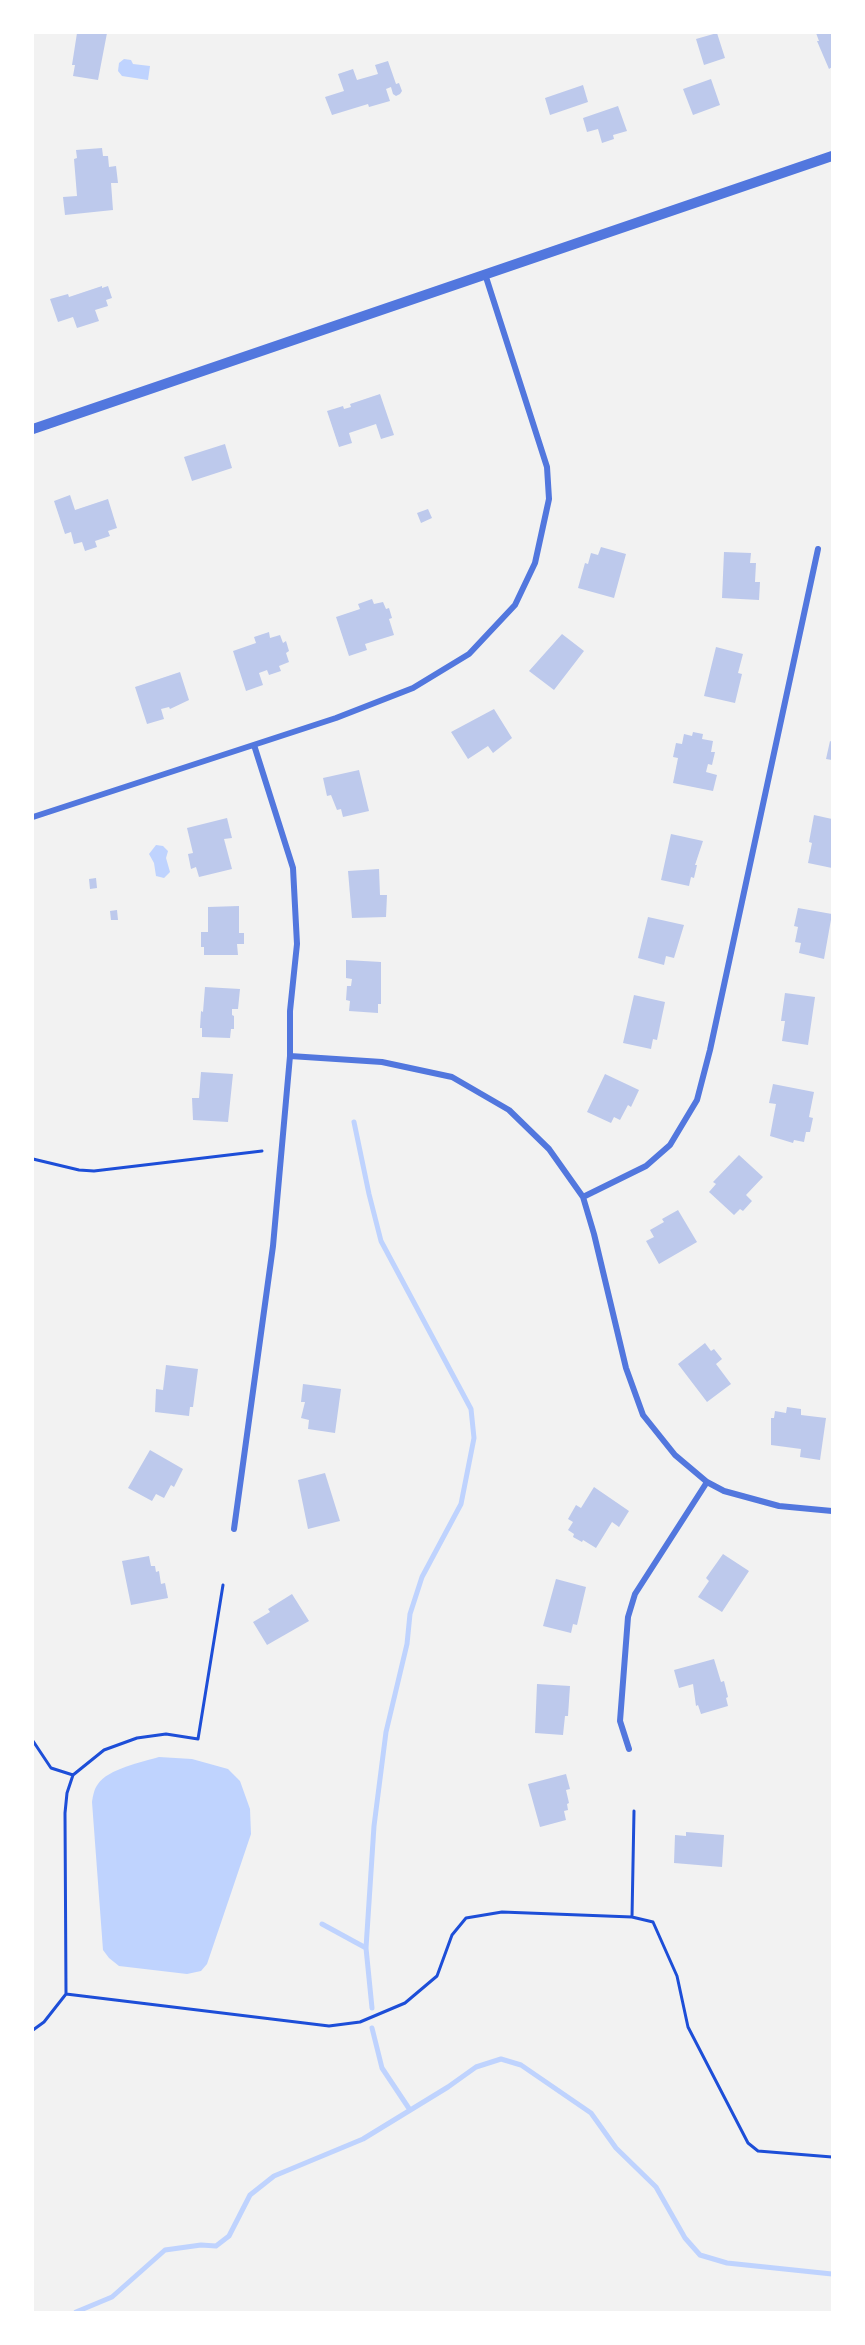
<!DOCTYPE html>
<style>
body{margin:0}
#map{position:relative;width:865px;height:2345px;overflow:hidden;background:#f2f2f2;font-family:Roboto,sans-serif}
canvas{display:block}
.frame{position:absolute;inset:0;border:34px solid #fff;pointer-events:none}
</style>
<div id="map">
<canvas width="865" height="2345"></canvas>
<div class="frame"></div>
</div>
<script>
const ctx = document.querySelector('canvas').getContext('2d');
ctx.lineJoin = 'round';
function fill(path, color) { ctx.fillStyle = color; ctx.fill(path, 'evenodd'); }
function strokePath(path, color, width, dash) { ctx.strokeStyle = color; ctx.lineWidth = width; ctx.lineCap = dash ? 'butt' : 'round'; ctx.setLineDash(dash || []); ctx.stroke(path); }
fill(new Path2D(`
 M124,59L131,60L133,64L150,66L148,80L122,76L118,71L119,63Z
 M156,845L163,846L168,851L166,858L170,872L164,878L156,876L154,863L149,854Z
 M159,1757L192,1759L228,1769L240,1781L250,1809L251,1834L207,1964L201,1971L187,1974L119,1966L109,1958L103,1950L92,1802C93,1796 94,1789 98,1784C108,1769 142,1762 159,1757Z`), '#bfd3fe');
strokePath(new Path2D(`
 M354,1122L369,1194L381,1241L471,1409L474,1438L461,1504L422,1577L410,1614L407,1644L386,1732L374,1826L366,1948L372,2008
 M322,1924L366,1948
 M372,2028L382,2068L410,2110
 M76,2312L112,2297L165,2250L201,2245L216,2246L229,2236L250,2195L274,2176L363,2139L448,2087L476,2067L501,2059L521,2065L591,2113L616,2148L656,2187L685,2238L700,2255L727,2263L832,2274`), '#bfd3fe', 5);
fill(new Path2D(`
 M77,33H107L98,80L73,76L75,65H72Z
 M717,33L725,58L704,65L696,39Z
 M816,33H832V67L829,69L817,41H819Z
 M388,61L396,84L399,83L402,91L400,94L396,96L393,94L391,87L386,89L390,101L369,107L368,104L332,115L325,97L344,91L338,74L353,69L357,80L378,74L375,65Z
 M711,79L720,105L693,115L683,89Z
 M583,85L588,102L550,115L545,98Z
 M618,106L627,131L613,135L614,139L602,143L598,129L587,132L583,118Z
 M102,148L103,156H108L109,167L116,166L118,183H111L113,210L65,215L63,197L77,196L74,159L77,158L76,150Z
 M102,286V288L108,286L112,298L106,300L108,306L95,310L99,321L77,328L73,317L58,322L50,299L68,294L69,297Z
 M380,394L394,435L381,439L376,424L349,433L352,443L339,447L327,411L343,406L344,409L351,407L350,404Z
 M225,444L232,468L192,481L184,457Z
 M70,495L75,510L108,499L117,528L108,531L110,536L95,541L97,547L85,551L82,542L74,544L71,532L65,534L54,501Z
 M428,509L432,518L421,523L417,513Z
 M601,547L626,554L614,598L578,588L585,563L588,564L591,553L598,555Z
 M724,552L751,553L750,563H756L755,582H760L759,600L722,598Z
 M372,599L374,604L383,602L386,609L389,608L392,618L389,619L394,635L365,644L367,650L349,656L336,617L360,609L358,604Z
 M269,632L270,638L280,635L283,643L286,641L289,651L286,653L289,662L279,666L281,671L269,675L267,670L259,673L263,685L246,691L233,651L256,643L254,637Z
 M562,634L584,651L554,690L529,671Z
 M716,647L743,654L738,673L742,674L735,703L704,696Z
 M180,672L189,700L170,709L169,707L161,709L164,719L147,724L135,687Z
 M494,709L512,738L493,753L488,746L468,759L451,732Z
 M693,732L703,734L702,739L713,741L711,752H715L712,765L708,764L706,772L717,775L713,791L673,783L678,758L673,757L676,743L682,744L684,734L692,736Z
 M830,741L832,742V760L826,759Z
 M359,770L369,811L343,817L341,809L337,810L331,795L327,796L323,778Z
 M814,815L832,819V868L808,863L812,843L809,842Z
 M227,818L232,838L224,839L232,869L199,877L196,867L191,869L188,854L193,853L187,828Z
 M671,834L703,841L695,865H697L694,878L691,877L689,886L661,880Z
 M379,869L380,895H387L386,917L352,918L348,871Z
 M96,878L97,888L90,889L89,879Z
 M239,906V933H244V944H237L238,955H204V947H201V932H208V907Z
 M798,908L832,914L824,959L799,953L801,943L795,942L798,927L794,926Z
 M117,910L118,920H111L110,911Z
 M648,917L684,925L674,958L666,956L664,965L638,958Z
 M346,960L381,962V1004H378V1013L349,1011L350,1001L346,1000L347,986H351L352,979L346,978Z
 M205,987L240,989L238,1009H232V1015L234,1016V1029H231L230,1038L202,1037V1028H200L201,1011L203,1012Z
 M785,993L815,997L808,1045L782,1041L785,1021H781Z
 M634,995L665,1002L657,1040L653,1039L651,1049L623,1043Z
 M201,1072L233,1074L228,1122L193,1120L192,1098H199Z
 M605,1074L639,1090L631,1107L628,1105L620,1120L614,1117L611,1123L587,1112Z
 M773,1084L814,1092L809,1117L813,1118L810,1132H806L804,1142L794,1140L793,1143L770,1136L776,1104L769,1103Z
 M739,1155L763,1177L746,1195L752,1201L743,1211L740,1209L734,1215L709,1192L716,1184L713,1182Z
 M678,1210L697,1242L659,1264L646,1241L654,1237L650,1230L664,1222L662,1219Z
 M705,1343L711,1351L714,1349L722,1359L716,1364L731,1384L707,1402L678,1364Z
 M166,1365L198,1369L193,1407H190L189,1416L155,1412L156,1389L163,1390Z
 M303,1384L341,1389L335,1433L308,1429L309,1420L301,1418L305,1402H301Z
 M787,1407L801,1409V1415L826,1418L820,1460L800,1457L801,1449L771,1445V1418H774L775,1411L786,1413Z
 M150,1450L183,1469L174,1487L171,1485L164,1498L156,1494L152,1501L128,1488Z
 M325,1473L340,1521L308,1529L298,1480Z
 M594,1487L629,1511L619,1527L612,1522L596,1548L583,1540L582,1542L573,1537L574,1534L568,1530L573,1522L568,1519L576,1505L581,1508Z
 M723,1554L749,1571L722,1612L698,1597L709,1581L706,1578Z
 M149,1556L151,1566H155L156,1572L159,1571L161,1584L165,1583L168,1598L131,1605L122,1561Z
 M556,1579L586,1587L577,1625L573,1624L571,1633L543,1626Z
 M292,1594L309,1621L267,1645L253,1622L270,1612L268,1609Z
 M714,1659L721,1682L724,1681L728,1697L726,1698L728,1706L701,1714L698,1705L696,1706L693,1684L679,1688L674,1670Z
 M537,1684L570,1686L568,1716H565L563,1735L535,1733Z
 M566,1774L570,1789L566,1790L569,1803L567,1804L568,1810L564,1811L566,1820L540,1827L528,1784Z
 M686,1832L724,1835L722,1867L674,1863L675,1835L686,1836Z`), '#bdc9ec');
strokePath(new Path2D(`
 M33,1159L79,1170L94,1171L262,1151
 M33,1741L51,1768L73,1775
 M632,1917L634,1811
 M66,1994L329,2026L360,2022L405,2003L437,1976L452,1935L466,1918L502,1912L632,1917L653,1922L677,1976L688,2027L748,2143L758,2151L832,2157
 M33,2030L44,2022L66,1994L65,1813L67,1793L73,1775L104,1750L137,1738L166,1734L198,1739L223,1585`), '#1d4ed8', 3);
strokePath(new Path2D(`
 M33,817L336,718L413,688L469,654L515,605L535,563L549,499L547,467L485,274
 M290,1056L382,1062L452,1077L509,1110L549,1149L583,1197L594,1234L626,1368L643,1415L675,1455L707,1482L724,1491L779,1506L832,1511
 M583,1197L646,1166L670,1145L697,1100L710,1050L818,549
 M234,1529L273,1246L290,1056V1011L297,944L293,868L254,745
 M629,1749L620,1721L628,1617L635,1594L707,1482`), '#5277de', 6);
strokePath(new Path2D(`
 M33,429L832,156`), '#5277de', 10);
</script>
